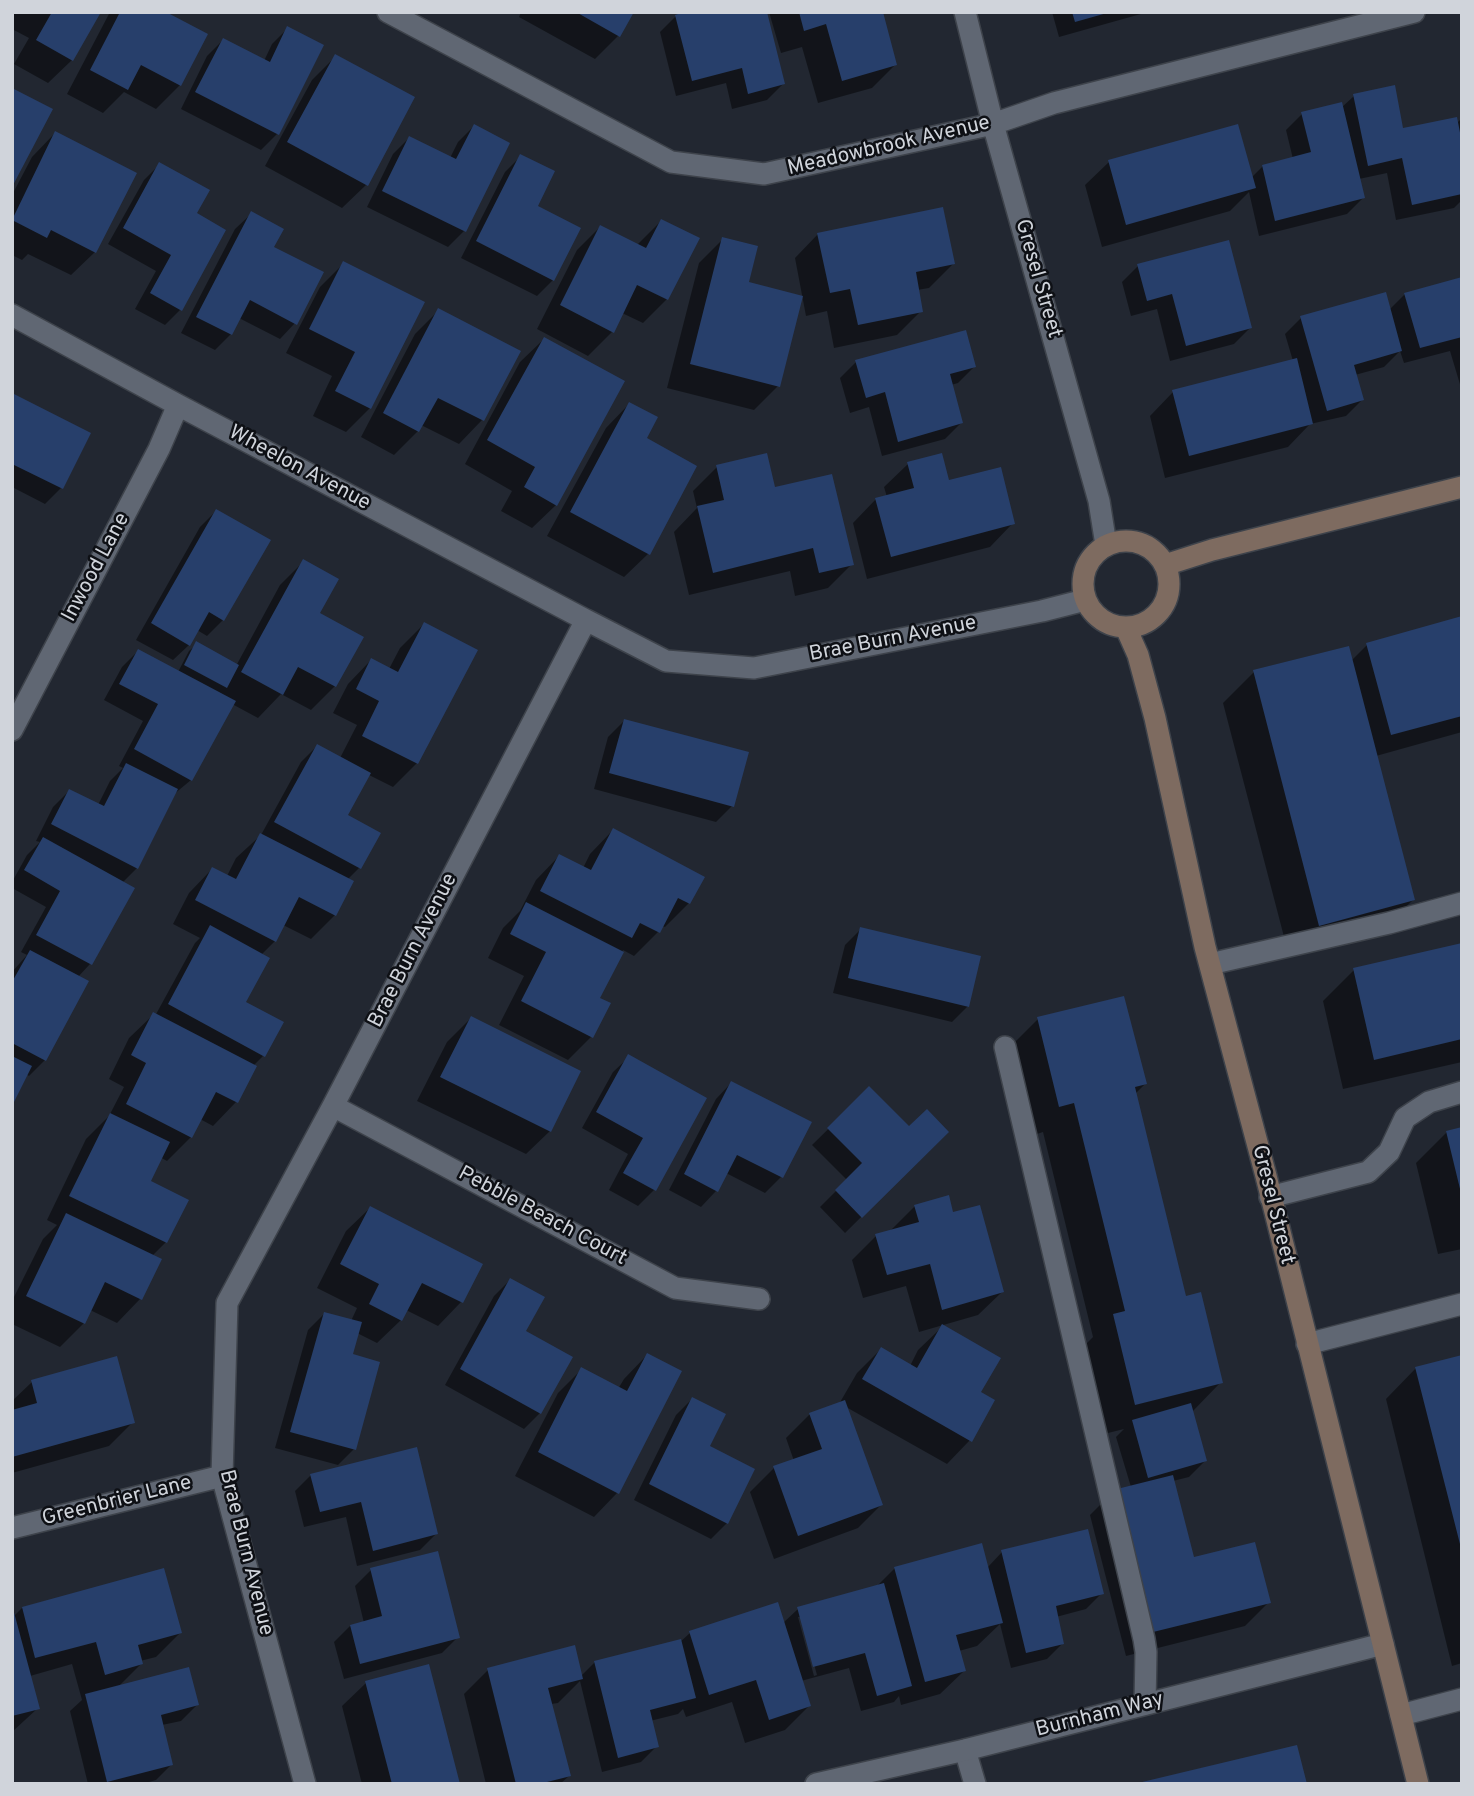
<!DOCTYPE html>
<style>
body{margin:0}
#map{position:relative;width:1474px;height:1796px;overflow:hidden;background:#222731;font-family:Overpass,sans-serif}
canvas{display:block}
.frame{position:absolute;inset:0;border:14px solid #d0d4db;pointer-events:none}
</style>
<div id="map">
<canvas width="1474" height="1796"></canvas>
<div class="frame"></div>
</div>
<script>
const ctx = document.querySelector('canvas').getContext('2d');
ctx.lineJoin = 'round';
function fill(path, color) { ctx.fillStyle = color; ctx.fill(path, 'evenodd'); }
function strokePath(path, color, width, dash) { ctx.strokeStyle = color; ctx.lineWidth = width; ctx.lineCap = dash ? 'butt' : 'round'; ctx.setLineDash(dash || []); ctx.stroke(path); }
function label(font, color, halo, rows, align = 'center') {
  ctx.font = font + ' Overpass,sans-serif'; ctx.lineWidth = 5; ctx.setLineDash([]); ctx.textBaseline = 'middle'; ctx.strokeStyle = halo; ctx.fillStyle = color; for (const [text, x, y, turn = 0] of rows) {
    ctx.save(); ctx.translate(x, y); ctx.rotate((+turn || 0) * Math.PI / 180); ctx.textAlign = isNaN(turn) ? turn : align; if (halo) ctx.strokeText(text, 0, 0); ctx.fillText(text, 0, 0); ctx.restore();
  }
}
fill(new Path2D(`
 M12,12H99L72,60L48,83L14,64L29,38L12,29Z
 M110,12H163L180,85L156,109L124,92L103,113L67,94Z
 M521,12H632L619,35L595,59L519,17Z
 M769,12H881L896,64L872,88L818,103L802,47L781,53Z
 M1052,12H1148L1059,37Z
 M676,16L783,84L767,100L732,109L726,83L676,96L660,32Z
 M288,28L277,134L261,150L181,109L207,56L223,40L264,61L272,44Z
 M336,56L366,185L342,208L265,166L312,80Z
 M1354,96L1402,130L1456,124L1462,118V200L1454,208L1396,220L1387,173L1359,179L1363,198L1347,214L1259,236L1249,192L1230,211L1102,247L1085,185L1109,162L1251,178L1263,166L1293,159L1286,130L1302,114L1341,108Z
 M474,126L508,144L464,231L448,247L367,207L393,154L409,138L450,158L458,142Z
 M55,133L95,252L71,275L28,254L22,260L12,255V195L32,157Z
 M521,156L553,280L537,296L461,258L505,172Z
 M160,164L181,309L165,325L135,309L156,271L108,244L144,180Z
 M251,214L272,247L295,323L280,339L239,318L231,334L215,350L181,333L235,229Z
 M661,221L667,299L643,323L622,313L612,332L588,356L537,329L577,250L600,227L637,245Z
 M818,234L953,264L929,288L917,290L921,311L897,335L834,348L827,311L806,316L795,258Z
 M723,239L778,386L754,410L667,388L699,263Z
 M344,263L370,408L346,432L313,416L332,376L286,353L320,287Z
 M1138,266L1250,328L1234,344L1170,361L1157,309L1131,316L1122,282Z
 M1462,279V391L1450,351L1404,363L1400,351L1384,367L1355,375L1362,400L1346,416L1310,424L1288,447L1165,478L1150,416L1173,392L1293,361L1285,334L1301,318L1389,310L1405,294Z
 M439,310L518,351L482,420L459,444L421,425L418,431L394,455L361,437L415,334Z
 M544,339L556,505L532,528L501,511L512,491L465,464L520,362Z
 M856,362L974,367L958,383L951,385L961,423L945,439L882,456L869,407L850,413L840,378Z
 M12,395L89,434L61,488L45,504L12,487Z
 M629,404L644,439L648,554L624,577L547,536L606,428Z
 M908,464L948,482L1013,523L990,547L867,579L853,523L876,499L887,497L884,487Z
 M717,467L774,489L852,564L828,588L795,596L790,571L689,595L674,532L697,508L693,491Z
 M216,511L223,620L207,636L197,630L189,645L173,660L136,640L200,527Z
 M303,562L318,614L361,637L335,686L311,710L281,694L258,718L232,704L191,780L173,795L137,868L122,883L132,889L90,964L78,977L45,1060L29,1076L26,1074L12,1102V972L27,955L21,952L46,907L12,888V882L27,855L40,842L36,841L53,807L69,791L98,805L110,781L123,768L119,766L143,721L104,700L122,667L138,651L178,672L189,651L197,644L236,666L280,585Z
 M1462,618V732L1376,756L1413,900L1382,930L1289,956L1223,703L1254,672L1351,661L1367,645Z
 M424,624L417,763L393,787L369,775L346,816L378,834L359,868L347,880L335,915L311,939L283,925L275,941L261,955L244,1002L263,1056L253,1066L236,1102L213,1126L200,1119L191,1137L167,1161L160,1157L148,1182L187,1201L166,1242L152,1256L160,1260L140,1299L117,1323L90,1310L84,1323L60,1347L12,1324V1301L43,1239L57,1225L47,1220L86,1139L109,1116L124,1087L109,1079L129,1038L153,1015L155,1016L195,943L200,938L173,924L189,893L212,869L227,876L236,858L261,835L301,762L317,746L340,758L357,725L333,713L348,684L371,660L389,669L400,648Z
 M624,721L732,806L716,822L594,789L608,737Z
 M613,830L702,877L689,903L665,927L662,926L658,932L634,956L623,950L598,999L592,1036L568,1060L499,1025L524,976L488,958L503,928L520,911L536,880L559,856L583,868L590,854Z
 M861,929L968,1006L952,1022L833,993L845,945Z
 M1462,945V1062L1343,1089L1323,1001L1354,970Z
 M471,1018L550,1131L526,1154L417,1101L447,1042Z
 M1038,1019L1145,1084L1135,1094L1185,1298L1221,1382L1192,1412L1205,1461L1189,1477L1173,1481L1193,1559L1269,1602L1245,1626L1126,1656L1090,1515L1114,1491L1131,1487L1116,1437L1124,1429L1104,1434L1083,1347L1093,1337L1043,1132L1028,1137L1007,1050Z
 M629,1057L705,1099L654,1190L638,1206L609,1190L628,1154L582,1128L613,1072Z
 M731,1083L809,1123L781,1177L765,1193L726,1173L716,1191L701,1207L669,1190L716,1099Z
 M869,1089L909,1129L947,1132L845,1233L820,1207L847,1180L812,1145Z
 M1462,1129V1249L1438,1254L1416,1163L1447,1132Z
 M915,1206L952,1214L1002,1292L978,1315L919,1332L906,1286L863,1298L852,1260L876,1236L891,1230Z
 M370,1208L481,1265L461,1302L438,1326L406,1310L401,1320L377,1343L357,1333L351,1355L354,1449L338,1465L275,1448L308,1330L324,1314L351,1321L357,1308L317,1288L346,1231Z
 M510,1280L524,1332L540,1413L524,1429L445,1385L494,1296Z
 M942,1327L979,1393L970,1440L947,1464L846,1407L881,1505L858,1528L774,1559L750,1492L774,1468L794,1461L786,1438L809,1415L839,1404L857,1373L881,1349L910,1366L918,1350Z
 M647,1355L680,1372L617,1493L594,1517L515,1476L558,1393L581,1370L618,1389L624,1379Z
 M1462,1357V1663L1452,1666L1386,1399L1416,1368Z
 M32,1382L133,1422L109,1446L12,1473V1401Z
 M692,1399L708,1447L727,1523L711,1539L634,1500L676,1415Z
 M311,1475L436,1534L420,1550L357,1566L346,1517L304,1527L295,1491Z
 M1002,1552L1102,1593L1086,1609L1056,1617L1063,1643L1047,1659L1011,1668L1000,1624L977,1646L959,1651L964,1671L940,1694L901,1705L899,1696L894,1702L861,1711L849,1668L801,1681L809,1706L785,1730L745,1743L732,1702L686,1717L683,1709L678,1714L650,1721L657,1746L641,1762L602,1772L580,1681L558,1703L551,1704L569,1776L560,1784H486L464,1694L488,1670L581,1676L595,1662L680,1642L690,1633L783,1623L798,1609L876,1587L895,1568H987ZM798,1617H801L817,1675L814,1676Z
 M371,1570L458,1637L442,1653L344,1679L334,1642L350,1626L364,1623L355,1586Z
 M22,1608L180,1633L156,1657L140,1661L141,1664L118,1687L197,1705L181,1721L162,1725L172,1764L156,1780L142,1784H88L70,1711L82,1700L72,1664L30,1676L38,1708L12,1732V1609L14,1616Z
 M366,1683L458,1784H362L342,1706Z`), '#0007');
fill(new Path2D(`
 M52,12H101L73,61L36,40Z
 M120,12H166L208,34L181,86L141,65L128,90L90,70Z
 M576,12H634L620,37Z
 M684,12H767L785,84L748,94L742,68L692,81L675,15Z
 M799,12H883L897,65L842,81L826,24L804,31Z
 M1072,12H1107V13L1075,22Z
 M287,26L324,45L279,135L195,92L223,38L270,62Z
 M335,54L415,97L368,186L287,142Z
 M1395,85L1403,128L1457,117L1462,143V194L1412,205L1402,158L1368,166L1353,94Z
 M12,88L53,109L12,187Z
 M1342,102L1365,198L1275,221L1262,165L1311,152L1301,112Z
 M474,124L510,143L466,232L382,191L409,136L456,159Z
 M1238,124L1256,188L1126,225L1108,160Z
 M55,131L137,173L96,253L51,230L47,238L12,220Z
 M520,154L555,171L538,206L581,228L554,281L476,241Z
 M159,162L210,190L197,213L226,230L182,311L150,293L171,255L123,228Z
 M943,207L955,264L916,272L923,312L858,325L850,289L830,293L817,233Z
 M251,211L284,229L274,247L324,272L297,325L250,300L232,335L196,317Z
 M661,219L700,238L668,300L637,285L614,333L560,305L600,225L646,248Z
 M722,237L758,246L749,282L803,296L780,387L690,364Z
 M1229,240L1252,328L1186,346L1172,294L1147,301L1137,264Z
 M343,261L425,302L371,409L335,391L355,352L309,329Z
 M1462,277V337L1420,348L1404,293Z
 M1386,292L1402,351L1354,365L1364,400L1327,411L1300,316Z
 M438,308L521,351L484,421L438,398L419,432L383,413Z
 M966,330L976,367L950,374L963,423L898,442L885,392L866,398L855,360Z
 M544,337L625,381L557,506L524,487L535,467L487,440Z
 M1297,358L1313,424L1189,456L1172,390Z
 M12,393L91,433L63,489L12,464Z
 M629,402L658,417L647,438L697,466L650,555L570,512Z
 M767,453L775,487L832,474L854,565L819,573L813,548L713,573L697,506L724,500L716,465Z
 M942,453L949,480L1001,467L1015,524L891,557L875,498L914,488L907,462Z
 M216,509L271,540L224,621L209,612L190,646L151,623Z
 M303,559L339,579L320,613L364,637L336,687L298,667L283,695L241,672Z
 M1462,616V716L1391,735L1366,643Z
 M424,622L478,650L418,764L362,736L379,701L356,689L371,658L398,672Z
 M196,641L239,665L227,688L184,665Z
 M1349,646L1415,900L1319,926L1253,670Z
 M138,649L236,701L192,781L134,749L158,704L119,684Z
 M624,719L749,752L734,807L609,773Z
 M317,744L371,773L348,815L381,833L361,869L274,822Z
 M126,763L178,789L138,869L51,824L69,789L104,806Z
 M613,828L705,877L690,904L678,898L660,933L640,923L632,938L540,891L559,854L591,870Z
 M260,833L354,881L336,916L299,897L276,942L195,900L212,867L236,879Z
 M43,837L135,888L92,965L36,935L60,891L24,870Z
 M526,902L624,952L600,998L611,1003L593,1038L521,1001L546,952L510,934Z
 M210,925L270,958L246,1002L284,1022L265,1057L168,1004Z
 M860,927L981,956L969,1007L848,978Z
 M1462,943V1039L1374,1060L1353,968Z
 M30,950L89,981L46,1061L12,1043V982Z
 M1124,996L1147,1084L1135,1087L1186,1296L1201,1292L1223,1383L1135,1405L1113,1314L1125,1311L1074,1103L1059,1107L1037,1017Z
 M153,1012L257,1066L238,1103L216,1092L192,1138L126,1104L146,1063L131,1055Z
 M471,1016L581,1071L551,1132L440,1077Z
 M628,1054L707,1098L656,1191L623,1173L643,1138L596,1112Z
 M12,1056L32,1066L12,1106Z
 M731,1081L812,1122L783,1178L737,1155L718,1192L684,1174Z
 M869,1086L909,1126L927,1109L949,1132L862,1218L835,1190L862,1163L827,1128Z
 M110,1113L170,1142L151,1181L189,1200L167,1243L69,1196Z
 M1462,1127V1193H1461L1446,1131Z
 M949,1195L953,1212L980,1205L1004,1292L942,1310L930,1264L887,1275L875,1234L919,1222L914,1205Z
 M370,1206L483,1264L463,1303L422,1283L402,1321L369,1304L379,1284L340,1264Z
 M66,1213L162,1259L142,1300L105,1282L85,1324L26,1296Z
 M510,1278L545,1297L526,1331L573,1357L541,1414L460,1369Z
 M324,1312L362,1322L353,1354L380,1362L356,1450L290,1432Z
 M942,1324L1001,1358L981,1392L995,1400L972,1442L862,1379L881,1347L917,1368Z
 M647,1353L682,1371L619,1494L538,1452L581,1367L627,1391Z
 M1462,1355V1548H1461L1415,1367Z
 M117,1356L135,1423L12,1457V1410L37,1403L31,1380Z
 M692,1397L726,1414L710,1446L755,1469L728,1524L649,1484Z
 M845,1400L883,1505L798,1536L773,1466L822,1449L809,1413Z
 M1191,1403L1207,1461L1148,1478L1132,1420Z
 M417,1447L438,1534L373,1551L361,1502L320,1512L310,1474Z
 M1173,1475L1194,1557L1255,1542L1271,1603L1149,1633L1113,1490Z
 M1088,1529L1104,1594L1056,1606L1064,1644L1026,1653L1001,1550Z
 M982,1543L1003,1623L956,1635L966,1671L925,1682L894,1567Z
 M438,1551L460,1638L360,1664L350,1625L382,1616L370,1568Z
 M164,1568L182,1633L138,1645L143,1664L105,1675L96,1642L35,1658L22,1607Z
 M884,1583L912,1686L877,1696L865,1653L813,1667L797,1607Z
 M778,1602L811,1706L769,1720L756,1680L709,1695L689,1631Z
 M12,1605L40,1709L12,1716Z
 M681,1639L696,1698L650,1710L659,1747L618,1758L594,1661Z
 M575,1645L583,1679L548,1688L571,1776L539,1784H516L487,1668Z
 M429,1664L460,1784H392L365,1681Z
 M189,1667L199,1705L161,1715L173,1765L107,1782L85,1694Z
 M1297,1745L1307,1784H1138V1783Z`), '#273f6b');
const lane = new Path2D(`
 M1210,964L1389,923L1462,903
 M1005,1047L1144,1639L1146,1652L1145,1704
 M1270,1197L1368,1172L1389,1152L1405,1118L1429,1102L1462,1092
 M1307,1344L1462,1304
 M1401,1715L1462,1699
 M965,1750L975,1784`);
const street = new Path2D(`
 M388,12L671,162L764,174L993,124L1054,103L1414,12
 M965,12L993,124L1099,501L1106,545
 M12,315L178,405L586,620
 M12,730L159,449L178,405
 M333,1106L675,1288L759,1299
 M12,1528L222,1476
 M305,1784L222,1476L227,1303L333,1106L586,620L666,661L754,668L1042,611L1085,600
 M816,1784L965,1750L1383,1644`);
const secondary = new Path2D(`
 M1083 584a43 43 0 1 1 86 0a43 43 0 1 1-86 0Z
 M1165,565L1212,550L1462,487
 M1126,628L1138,655L1155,718L1205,947L1266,1176L1418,1784`);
strokePath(lane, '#3e434b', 24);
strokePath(street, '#3e434b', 24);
strokePath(secondary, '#3e434b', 24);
strokePath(lane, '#606773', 21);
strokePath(street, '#606773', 21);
strokePath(secondary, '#7e6b60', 21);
label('21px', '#d0d4db', '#0e1015', [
 ["Meadowbrook Avenue",889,147,-13],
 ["Gresel Street",1037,279,74],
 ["Wheelon Avenue",299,469,28],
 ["Inwood Lane",97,568,-62],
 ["Brae Burn Avenue",893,640,-11],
 ["Brae Burn Avenue",414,951,-63],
 ["Gresel Street",1272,1205,76],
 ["Pebble Beach Court",542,1217,28],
 ["Greenbrier Lane",117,1502,-14],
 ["Brae Burn Avenue",245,1553,76],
 ["Burnham Way",1100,1716,-14]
]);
</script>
